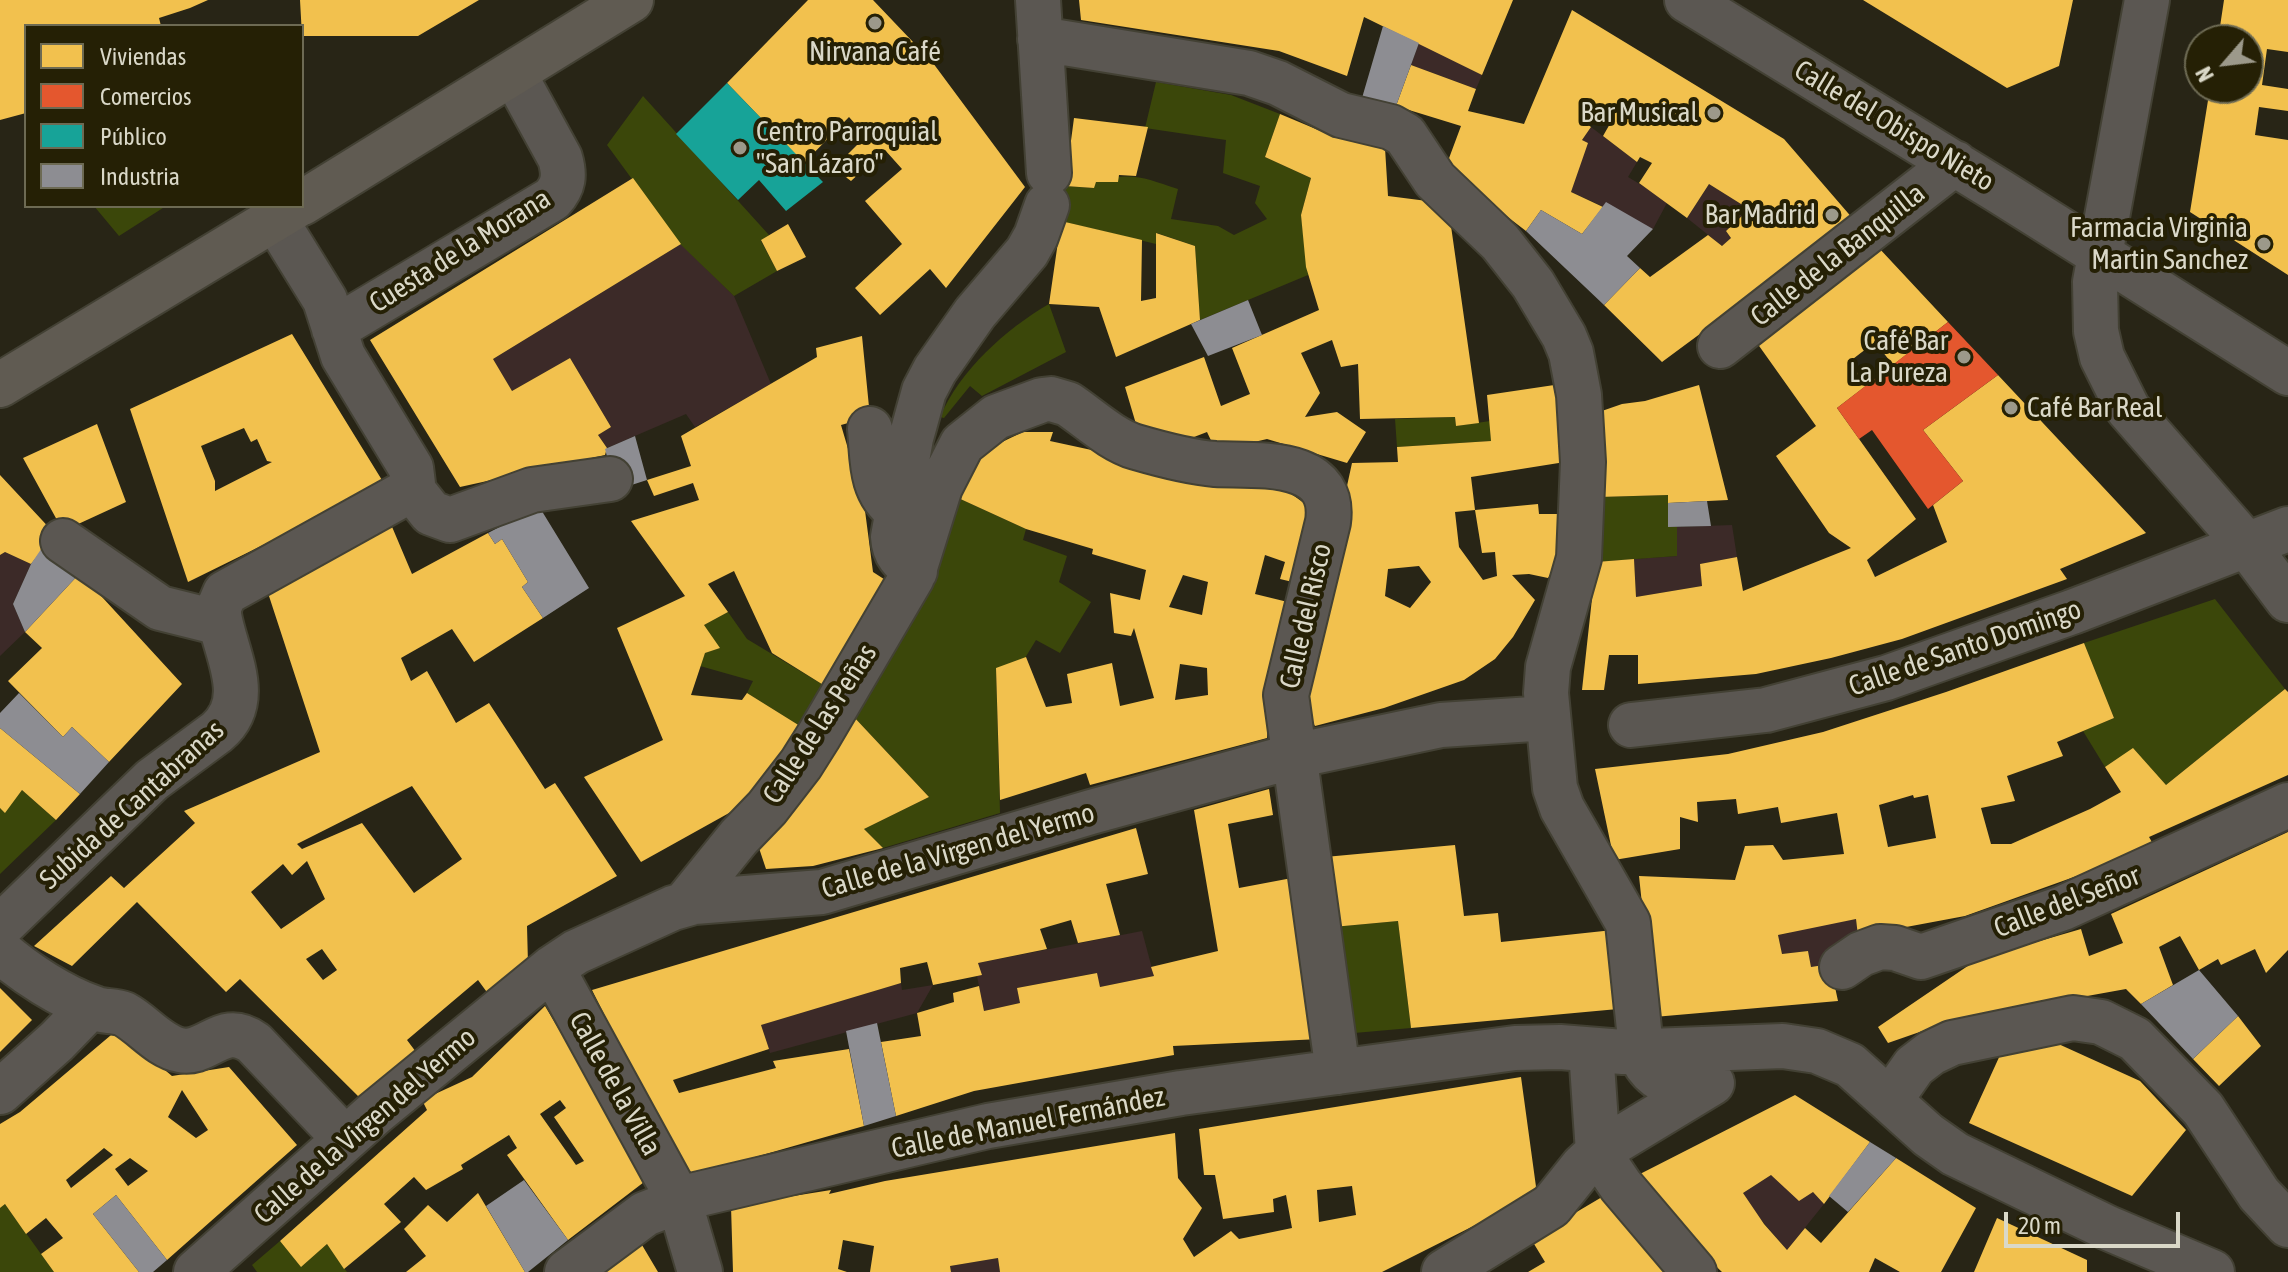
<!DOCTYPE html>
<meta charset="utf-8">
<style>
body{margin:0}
#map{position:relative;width:2288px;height:1272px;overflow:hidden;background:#282516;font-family:"Asap Condensed",sans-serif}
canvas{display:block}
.legend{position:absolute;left:24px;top:24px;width:280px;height:184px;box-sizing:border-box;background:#252005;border:2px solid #6d6a53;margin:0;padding:10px 14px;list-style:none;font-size:24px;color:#dad8c8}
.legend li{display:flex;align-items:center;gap:16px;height:40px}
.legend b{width:40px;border:2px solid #6d6a53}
.north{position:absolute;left:2184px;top:24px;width:80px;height:80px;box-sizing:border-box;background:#252005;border:2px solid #6d6a53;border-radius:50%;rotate:242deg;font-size:22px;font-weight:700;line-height:32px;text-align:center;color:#dad8c8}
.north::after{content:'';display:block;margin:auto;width:28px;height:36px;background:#9c998a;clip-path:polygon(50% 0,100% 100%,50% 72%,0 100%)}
.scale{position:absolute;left:2004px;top:1212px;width:176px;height:36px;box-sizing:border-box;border:4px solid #dad8c8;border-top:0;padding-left:10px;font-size:24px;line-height:28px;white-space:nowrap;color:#dad8c8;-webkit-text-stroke:6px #252005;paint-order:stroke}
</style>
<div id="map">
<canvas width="2288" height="1272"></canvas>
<ul class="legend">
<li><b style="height:22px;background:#f2c14e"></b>Viviendas</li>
<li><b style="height:22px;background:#e4572e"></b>Comercios</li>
<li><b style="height:22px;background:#17a398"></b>Público</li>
<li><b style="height:22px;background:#8d8d92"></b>Industria</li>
</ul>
<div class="north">N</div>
<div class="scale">20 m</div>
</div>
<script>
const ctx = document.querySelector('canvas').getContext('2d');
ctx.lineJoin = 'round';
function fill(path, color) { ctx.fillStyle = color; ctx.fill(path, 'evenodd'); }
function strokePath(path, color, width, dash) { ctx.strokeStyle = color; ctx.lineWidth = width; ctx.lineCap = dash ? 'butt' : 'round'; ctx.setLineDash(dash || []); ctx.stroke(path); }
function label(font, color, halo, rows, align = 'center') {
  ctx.font = font + ' "Asap Condensed",sans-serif'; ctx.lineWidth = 8; ctx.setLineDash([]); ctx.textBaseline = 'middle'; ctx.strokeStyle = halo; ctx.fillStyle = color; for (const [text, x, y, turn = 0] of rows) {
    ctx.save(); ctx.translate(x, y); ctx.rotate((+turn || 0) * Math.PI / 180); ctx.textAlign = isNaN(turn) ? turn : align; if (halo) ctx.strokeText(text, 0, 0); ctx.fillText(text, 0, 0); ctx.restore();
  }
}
fill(new Path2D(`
 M1419,43L1482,75L1476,89L1411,65Z
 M1591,127L1637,162L1628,177L1668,201L1653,229L1571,192L1587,143L1582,140Z
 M1709,184L1757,214L1750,220L1744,214L1726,231L1731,238L1722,246L1687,218Z
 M681,244L734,296L771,384L695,427L686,414L607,448L598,435L611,427L570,358L512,391L493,359Z
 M1732,525L1737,557L1700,564L1702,586L1636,597L1634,559L1677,556V527Z
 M5,552L31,564L13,604L25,632L0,656V555Z
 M1856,919L1858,936L1830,964L1811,967L1808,951L1782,954L1778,935L1790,933V930Z
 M1142,931L1154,976L1100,987L1096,973L1017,988L1020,1003L984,1011L977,976L982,975L978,963Z
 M901,983L902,990L933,985L917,1013L770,1053L761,1025Z
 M1771,1175L1813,1192L1824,1204L1787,1250L1750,1207L1743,1193Z
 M998,1258L1000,1272H951L950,1266Z`), '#3c2a28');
fill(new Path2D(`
 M1156,82L1231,95L1280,114L1265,157L1311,178L1301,215L1308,275L1200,320L1195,246L1157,233L1156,244L1061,221L1065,186L1093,188L1096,182C1132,171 1144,178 1178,189L1171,219L1218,226L1234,235L1267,219L1255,203L1260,186L1223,173L1226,140L1145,128Z
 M643,96L769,235L761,241L777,271L734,296L678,242L607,145Z
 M94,206H166L119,236Z
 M1049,304L1066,352L982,396L970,386L944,418L940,417C960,370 1006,329 1049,304Z
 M1455,417L1456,426L1490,421L1491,441L1397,447L1395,419Z
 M1668,495V527H1677V556L1596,562L1599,497Z
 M956,497L1026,529L1023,540L1067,556L1059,582L1091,602L1060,653L1036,640L1025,658L996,669L1000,813L883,848L864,829L929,797L853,716Z
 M2215,599L2285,689L2166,785L2133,749L2105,767L2083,731L2114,718L2084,643Z
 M728,612L747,639L825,686L800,726L747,693L753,681L700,666L705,653L719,648L704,625Z
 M22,790L56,820L0,874V808L5,812Z
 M1398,921L1411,1028L1343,1034L1333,927Z
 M5,1204L54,1272H0V1208Z
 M280,1241L301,1266L327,1244L347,1272H257L252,1265Z`), '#3b470a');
fill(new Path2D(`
 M0,0H208L190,8L159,18L161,26H26V113L0,120Z
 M300,0H479L418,36H302Z
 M808,0H873L933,63L1025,187L946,288L930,269L880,315L855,288L902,244L865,201L902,169L885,150L851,181L847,178L836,166L866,136L849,117L804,163L727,83Z
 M1079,0H1513L1482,75L1364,17L1347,76L1279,51L1081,20Z
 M1863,0H2073L2059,66L2007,88Z
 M2224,0H2288V52L2267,49L2262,85L2288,89V111L2259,107L2255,135L2288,140V275L2190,212L2210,88H2248V40H2218Z
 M1572,10L1784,139L1854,220L1662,362L1604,305L1640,268L1650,277L1708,235L1722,246L1731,238L1726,231L1744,214L1750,220L1757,214L1709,184L1687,218L1639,183L1652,163L1640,157L1637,162L1603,136L1611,122L1590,110L1583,121L1591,127L1582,140L1588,143L1571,192L1603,207L1582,234L1541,210L1526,231L1445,169L1461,126L1396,106L1411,65L1476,89L1468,111L1524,124Z
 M1280,114L1323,132L1385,148L1388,196L1435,202L1450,219L1479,423L1456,426L1455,417L1360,419L1358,364L1341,367L1332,340L1301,353L1320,393L1305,417L1337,412L1366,432L1347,463L1267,439L1216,451L1207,432L1181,442L1139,434L1125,387L1204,357L1221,406L1250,394L1232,348L1319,310L1306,267L1301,215L1311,178L1265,157Z
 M1074,118L1148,127L1136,176L1119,175L1118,182H1096L1094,188L1065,186Z
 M633,178L681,244L493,359L512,391L570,358L611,427L598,435L607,448L605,455L460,487L370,340Z
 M1061,221L1142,240L1141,301L1156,298V233L1195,246L1200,320L1116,357L1099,307L1049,304Z
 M788,224L806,257L777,271L761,240Z
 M1878,247L1948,322L1893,365L1875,342L1849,362L1867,385L1837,408L1916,519L1867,560L1875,577L1947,542L1933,505L1963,481L1923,430L1998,375L2146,533L2060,569L2067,579L1902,639L1831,658L1756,674L1638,684V655H1609L1604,690H1582L1596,562L1634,559L1636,597L1702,586L1700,564L1737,557L1743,591L1851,548L1829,533L1776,456L1816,426L1757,343Z
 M292,334L385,485L188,582L130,409ZM244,428L251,442L257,439L267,461L272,462L215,491V481L201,446Z
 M862,336L870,417L841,425L864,503L873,572L890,583L825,686L772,653L734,571L708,584L728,612L704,625L720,648L705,653L691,695L742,700L747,693L800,726L756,798L641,862L584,777L663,740L617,628L685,596L631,521L699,500L693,483L654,496L647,480L691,466L681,436L817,357L816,348Z
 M1561,384L1565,462L1471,477L1475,510L1538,504L1539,514H1564V550L1548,578L1529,574L1512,575L1535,600L1513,637L1495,659L1464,680L1384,708L1315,726L1300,701L1352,463L1398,462L1397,447L1491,441L1487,395ZM1475,510L1482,553L1495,552L1497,576L1483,580L1459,547L1455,512ZM1419,566L1431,582L1410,608L1385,596L1388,569Z
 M1699,385L1728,500L1668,503V495L1599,497V412L1622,404L1645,401Z
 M97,424L126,502L63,531L23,458Z
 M1023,432H1053L1050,441L1290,493L1308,506L1301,584L1280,579L1285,562L1265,555L1255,594L1296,604L1271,686L1267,738L1090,785L1086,773L1000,800L996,668L1026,657L1046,707L1072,703L1067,674L1112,663L1120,706L1154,698L1134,628L1131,636L1114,633L1110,593L1140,600L1146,570L1092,554L1093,549L1026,529L956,497L979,453ZM1183,575L1208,582L1202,615L1169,607ZM1180,664L1207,668L1208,695L1175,700Z
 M0,475L55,534L31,564L5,552L0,555Z
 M390,522L412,574L488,533L495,544L502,539L528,582L522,587L543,618L474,662L452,629L401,658L411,681L427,671L456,723L489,703L545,789L555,783L617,876L527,926L528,964L489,995L478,980L407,1040L416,1052L359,1097L240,979L226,992L137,902L72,966L34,946L111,876L124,888L195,823L184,811L320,752L268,593ZM412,786L462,859L414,893L362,823L302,849L297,844ZM307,861L325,899L281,929L251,892L283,864L292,875ZM322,949L337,970L323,980L306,959Z
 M80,573L182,684L109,762L72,727L63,737L8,681L42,648L25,632Z
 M2084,643L2114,718L2057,742L2063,756L2007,776L2015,801L1981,808L1991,844H2011L2090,809L2121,792L2105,767L2133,748L2166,785L2285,689L2288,692V775L2149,837L2153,844L2113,863L1965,916L1858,936L1856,919L1778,935L1782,954L1808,951L1811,967L1830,964L1838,1001L1654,1017L1639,876L1735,880L1745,846L1773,845L1783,860L1844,854L1837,813L1781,823L1778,807L1738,814L1736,799L1697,802L1698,822L1680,817V849L1614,860L1595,769L1728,754L1823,732L1946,692ZM1913,795L1914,798L1928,795L1936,838L1888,847L1879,805Z
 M853,716L929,797L864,829L883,848L813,866L766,869L757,842Z
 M0,728L80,794L56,820L22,790L5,813L0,808Z
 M1269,789L1273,815L1228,824L1239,888L1292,878L1320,1039L1173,1046L1174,1055L974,1091L896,1116L881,1042L921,1036L917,1013L954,1002L953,993L979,986L984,1011L1020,1003L1017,988L1097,973L1100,987L1154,976L1151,967L1218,951L1194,810Z
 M1136,828L1148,874L1106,884L1120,935L1078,943L1071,920L1040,929L1047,949L978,963L982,975L933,985L927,962L900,968L901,983L761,1025L769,1049L673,1080L679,1093L776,1068L773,1061L849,1049L864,1126L685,1177L592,990Z
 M2288,832V950L2266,973L2255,949L2221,965L2218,959L2199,970L2180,936L2159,947L2173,985L2141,1004L2126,989L1954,1020L1888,1043L1878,1027L1978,959L2081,929L2089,956L2123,943L2111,914Z
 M1455,845L1464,916L1498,913L1501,942L1613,930L1618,1009L1411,1028L1398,921L1333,927L1325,857Z
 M0,988L32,1020L0,1052Z
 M545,1006L648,1179L568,1240L507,1155L517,1148L509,1135L461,1165L463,1169L426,1190L414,1177L384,1204L401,1222L344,1269L327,1244L301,1267L280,1241L427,1110L422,1100L472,1077ZM560,1100L566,1108L554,1117L584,1161L576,1165L540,1114Z
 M2238,1016L2261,1046L2219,1086L2193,1059Z
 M117,1030L172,1076L229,1067L297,1145L167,1260L116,1195L93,1214L139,1272H54L41,1254L63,1238L46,1218L26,1234L5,1204L0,1208V1124L20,1112ZM182,1090L208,1130L196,1138L168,1117ZM104,1148L113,1155L71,1188L66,1180ZM130,1158L148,1171L128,1186L115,1169Z
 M2054,1042L2140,1081L2186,1130L2132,1196L1969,1123L2001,1053Z
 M1521,1077L1537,1194L1382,1272H1000L998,1258L950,1266L951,1272H870L874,1246L843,1240L838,1269L847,1272H733L731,1206L831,1190L829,1194L885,1181L1175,1133L1178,1178L1202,1208L1183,1239L1194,1257L1231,1231L1239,1239L1292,1228L1286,1195L1273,1199L1274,1212L1223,1219L1215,1175H1204L1199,1129ZM1352,1186L1356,1215L1319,1222L1317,1190Z
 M1795,1095L1870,1142L1824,1204L1813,1192L1799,1201L1771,1175L1743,1193L1764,1224L1787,1250L1805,1228L1821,1243L1896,1158L1976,1208L1941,1272H1900L1875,1258L1869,1272H1722L1681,1233L1640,1174Z
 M478,1193L525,1272H406L426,1256L404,1229L428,1205L447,1222Z
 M1602,1197L1669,1272H1528L1545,1262L1531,1239Z
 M1997,1218L2087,1260V1272H1974Z
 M642,1245L658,1272H605Z`), '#f2c14e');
fill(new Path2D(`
 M1948,322L1998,375L1923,430L1963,481L1928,509L1872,430L1859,439L1837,408Z`), '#e4572e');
fill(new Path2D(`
 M727,83L823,182L786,211L759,180L738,200L676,134Z`), '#17a398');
fill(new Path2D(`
 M1383,26L1419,43L1396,106L1362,98Z
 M1606,202L1653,229L1627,256L1640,268L1604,305L1526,231L1541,210L1582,234Z
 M1248,300L1262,335L1208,356L1191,324Z
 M635,436L647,480L616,490L605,449Z
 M1707,501L1711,526L1668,527V503Z
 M536,508H540L589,588L543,618L522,587L528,582L502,539L495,544L488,533Z
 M48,539L80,573L25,632L13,604L31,564Z
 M19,693L63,737L72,727L109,762L80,794L0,728V713Z
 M2199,970L2238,1016L2193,1059L2141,1004Z
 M877,1023L896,1116L864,1126L846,1031Z
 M1870,1142L1896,1158L1848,1212L1829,1196Z
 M524,1180L568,1240L528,1272H525L486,1206Z
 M116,1195L167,1260L153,1272H139L93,1214Z`), '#8d8d92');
const minor = new Path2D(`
 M1038,0L1049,173
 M1687,0L1999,191L2288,373
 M2147,0L2095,282L2096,331L2102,357L2128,409L2246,544L2288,600
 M1040,39L1249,73L1278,83L1341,115L1391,127L1405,135L1435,180L1500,242L1533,284L1564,336L1571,353L1579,395L1583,462L1579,558L1548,667L1546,693L1555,788L1562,808L1628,923L1642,1058C1653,1080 1673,1087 1696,1091
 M334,329L552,199C564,186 565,175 560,158L514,74
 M1720,346L1955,163
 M870,429C873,460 870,490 897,511
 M411,488L431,513L450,520L532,490L610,479
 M63,541L160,608L220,623
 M915,571C902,561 894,554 893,537L911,438L924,391L935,370L975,313L1027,252L1036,236L1047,205
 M1631,725L1766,710L1886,678L2072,612L2288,529
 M684,905L739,837L767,808L801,764L818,737L912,577L940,487L962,444L996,417L1042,400L1051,399L1068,404C1089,418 1112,440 1136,447C1160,454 1190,462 1215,464C1256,466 1337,457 1328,522L1286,695L1338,1072
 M0,927L152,780L217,732C255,700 225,653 219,615V607L225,593L407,492L413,484L411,468L343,356L325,300L275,219
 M0,951C25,973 62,997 94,1008C103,1012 114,1010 124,1014C143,1024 159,1046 180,1050C208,1056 222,1020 254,1043L345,1139
 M1842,967L1861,954L1880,947L1895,948L1921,957L2063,908L2288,805
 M552,968L679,1200L700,1272
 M1591,1050L1598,1152
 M0,1092L57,1041L90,1007
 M1890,1100L1914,1066L1931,1053L1952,1043L2073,1018L2101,1022L2135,1039L2203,1109L2259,1194L2288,1225
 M1598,1152L1621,1186L1694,1272
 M196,1272L375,1113L552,968L576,952L673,908L694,902L822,892L1091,812L1294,756L1441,725L1548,718
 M567,1272L645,1214L691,1196L988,1126L1181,1093L1515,1048L1560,1047L1623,1052L1783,1046L1817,1051L1850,1065L1928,1135L1955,1154L2108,1228L2212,1272
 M1444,1272L1551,1206L1583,1166L1598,1152L1712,1083`);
const highway = new Path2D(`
 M302,203L631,0
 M0,385L296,206`);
strokePath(minor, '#434134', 48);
strokePath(highway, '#434134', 48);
strokePath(minor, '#5b5752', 44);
strokePath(highway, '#605b52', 44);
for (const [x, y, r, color] of [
 [875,23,8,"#9c998a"],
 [1714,113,8,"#9c998a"],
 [740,148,8,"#9c998a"],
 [1832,215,8,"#9c998a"],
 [2264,244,8,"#9c998a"],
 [1964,357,8,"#9c998a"],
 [2011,408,8,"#9c998a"]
]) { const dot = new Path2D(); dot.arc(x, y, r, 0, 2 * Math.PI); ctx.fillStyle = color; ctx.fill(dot); strokePath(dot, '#252005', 3); }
label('28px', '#dad8c8', '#252005', [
 ["Nirvana Café",875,52,"center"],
 ["Bar Musical",1698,113],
 ["Centro Parroquial",756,132,"left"],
 ["\"San Lázaro\"",756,164,"left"],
 ["Bar Madrid",1816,215],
 ["Farmacia Virginia",2248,228],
 ["Martin Sanchez",2248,260],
 ["Café Bar",1948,341],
 ["La Pureza",1948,373],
 ["Café Bar Real",2027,408,"left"]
], 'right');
label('28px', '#dad8c8', '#252005', [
 ["Calle del Obispo Nieto",1894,126,31],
 ["Cuesta de la Morana",460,251,-32],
 ["Calle de la Banquilla",1838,255,-38],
 ["Calle del Risco",1306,616,-77],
 ["Calle de Santo Domingo",1965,648,-19],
 ["Calle de las Peñas",820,724,-57],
 ["Subida de Cantabranas",132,805,-42],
 ["Calle de la Virgen del Yermo",958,851,-16],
 ["Calle del Señor",2067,902,-21],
 ["Calle de la Villa",615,1084,61],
 ["Calle de Manuel Fernández",1028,1123,-11],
 ["Calle de la Virgen del Yermo",365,1126,-41]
]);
</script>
